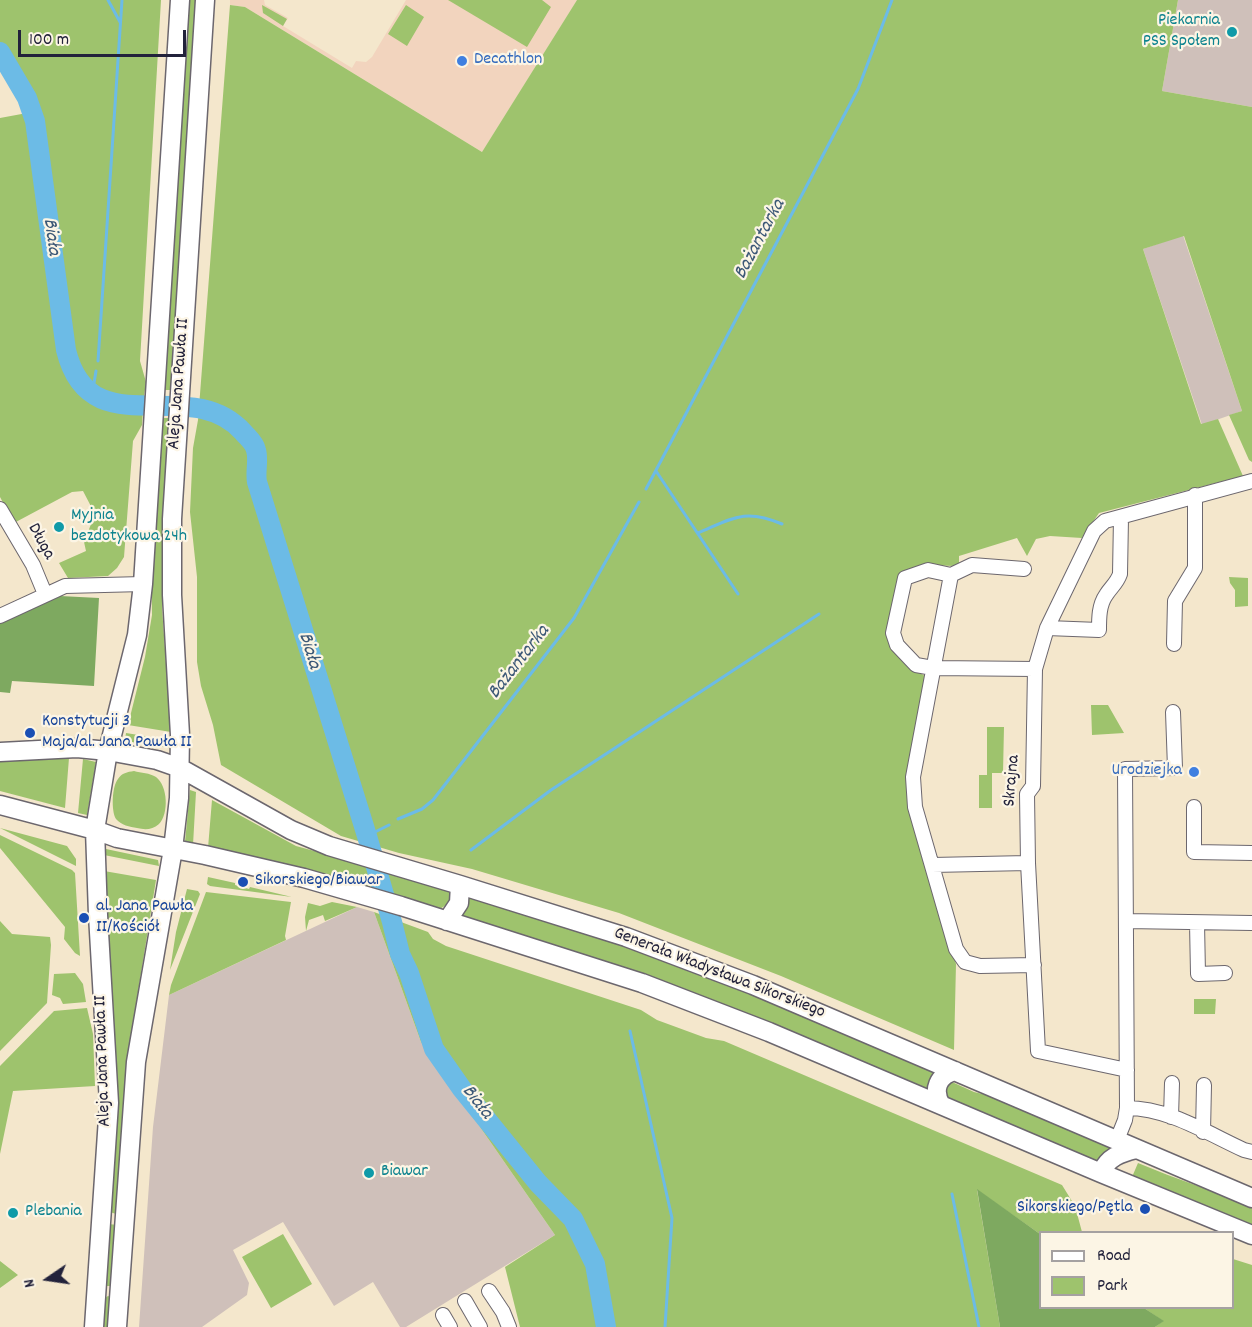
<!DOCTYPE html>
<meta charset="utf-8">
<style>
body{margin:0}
#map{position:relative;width:1252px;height:1327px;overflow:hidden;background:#f4e7cc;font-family:Dekko,sans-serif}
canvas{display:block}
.legend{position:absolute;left:1039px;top:1231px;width:195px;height:78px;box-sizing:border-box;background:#fcf5e5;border:2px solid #a5a1a1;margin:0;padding:8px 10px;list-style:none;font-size:18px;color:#22223b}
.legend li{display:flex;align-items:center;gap:12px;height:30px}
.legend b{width:30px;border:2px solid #a5a1a1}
.north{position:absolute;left:18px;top:1249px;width:60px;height:60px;-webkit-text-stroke:4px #fcf5e5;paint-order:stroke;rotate:257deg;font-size:16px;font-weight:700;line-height:24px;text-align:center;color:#22223b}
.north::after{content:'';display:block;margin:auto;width:21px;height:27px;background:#22223b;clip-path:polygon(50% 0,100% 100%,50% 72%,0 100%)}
.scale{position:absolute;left:18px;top:30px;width:168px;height:27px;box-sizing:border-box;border:3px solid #22223b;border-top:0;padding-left:8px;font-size:18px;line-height:21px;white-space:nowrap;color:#22223b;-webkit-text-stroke:4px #fcf5e5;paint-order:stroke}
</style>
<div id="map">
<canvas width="1252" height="1327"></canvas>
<ul class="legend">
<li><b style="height:8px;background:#fff"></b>Road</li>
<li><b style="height:16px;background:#9ec36d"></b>Park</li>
</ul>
<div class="north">N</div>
<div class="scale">100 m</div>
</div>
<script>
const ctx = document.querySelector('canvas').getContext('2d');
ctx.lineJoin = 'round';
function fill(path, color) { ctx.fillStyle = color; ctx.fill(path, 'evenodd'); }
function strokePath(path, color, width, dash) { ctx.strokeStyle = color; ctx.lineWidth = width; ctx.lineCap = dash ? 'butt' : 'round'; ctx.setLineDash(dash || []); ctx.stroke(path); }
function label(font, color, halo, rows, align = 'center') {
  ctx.font = font + ' Dekko,sans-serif'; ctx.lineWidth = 4.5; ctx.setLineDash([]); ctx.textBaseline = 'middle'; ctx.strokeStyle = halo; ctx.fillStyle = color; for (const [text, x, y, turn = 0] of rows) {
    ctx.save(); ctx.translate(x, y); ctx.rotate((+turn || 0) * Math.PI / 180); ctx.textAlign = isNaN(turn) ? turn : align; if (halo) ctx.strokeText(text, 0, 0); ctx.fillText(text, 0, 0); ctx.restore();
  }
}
fill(new Path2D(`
 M230,0H264L265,5L288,18L283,26L352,68L356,61L366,62L372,57L406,0H577L482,152L245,7L230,5Z`), '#f2d4be');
fill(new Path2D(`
 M1178,0H1252V107L1162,91Z
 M1183,235L1242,411L1202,425L1143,249Z
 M357,907L374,912L421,1042L555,1235L406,1327H400L373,1282L334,1306L283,1222L233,1250L249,1283L247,1295L202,1327H139L153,1127L169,995Z`), '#cfc0ba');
fill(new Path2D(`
 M0,0H161L140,361L146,382L143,404C100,403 89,401 68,363L37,116L30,97L0,47Z
 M186,0H198L172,390H162Z
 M448,0H542L551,7L527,47Z
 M577,0H1178L1162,91L1252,107V462L1249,460L1229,415L1242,411L1184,236L1143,249L1201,424L1218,419L1243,476L1099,513L1082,538L1050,536L1036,539L1027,556L1017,538L959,556V563L954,566L929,565L901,573L890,643L908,666L925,676L910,807L956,964L954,1050L781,976L619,913L472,869L399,853L341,836L221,765L213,725L201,686L197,662V577L190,512L193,448L198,420L230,5L245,7L482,152Z
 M262,5L287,19L283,26L263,13Z
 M406,5L424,17L407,46L388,34Z
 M27,113L60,355C85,404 88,406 143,410L142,425L133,441L124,557L117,568L108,576L68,578L59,563L86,551L84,542L95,514L83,491L72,492L14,523L0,497V118Z
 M160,418H170L162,541V608L171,732L128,725L145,657L152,615L151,538Z
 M1229,577L1248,578V606L1235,607V590L1230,583Z
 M1091,705H1108L1124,733L1092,735Z
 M987,727H1004L1003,773H992V808H979V775H987Z
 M126,733L170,740L171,748L125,741Z
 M69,758L65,808L0,791V759Z
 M83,759L96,762L87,815L78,813Z
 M134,771C141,773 150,773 156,777C168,786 169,814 159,824C152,830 145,830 137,828C130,827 121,825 116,819C111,811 112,786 118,779C122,773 127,772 134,771Z
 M190,790L196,792L193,845L185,842Z
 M212,800L296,846L443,886L449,891V903L440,909L208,848Z
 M0,828L67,846L76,859V866Z
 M0,835L72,870L75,873L80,956L75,953L64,939L65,927L0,848Z
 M106,849L158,860L159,866L104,855V850Z
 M104,871L156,880L125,1073V1129L118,1213L116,1214L110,1212Z
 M208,877L235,883V885L249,889L250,887L292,897L210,886L207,884Z
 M187,889L198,891L200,894L170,970L176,932Z
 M206,892L291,902L285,936L286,940L169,995L171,985Z
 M463,893L620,943L840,1027L941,1071L931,1078L929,1092L456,916Z
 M332,902L357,907L325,921L323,915L309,920L306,931L305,917L308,903L320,906Z
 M374,912L428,932L433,939L446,946L641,1010L657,1020L706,1038L724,1041L1062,1185L1075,1206L1082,1232L1040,1234L977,1190L1000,1327H520L505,1267L555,1235L421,1042Z
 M0,921L12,934L50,937L51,945L47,1003L0,1051Z
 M75,973L83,984L86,1002L63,1004L60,998L52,995L54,974Z
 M1194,999H1216L1215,1014H1194Z
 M87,1008L93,1034L95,1086L13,1091L0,1154V1066L54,1011Z
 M952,1082L974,1092L1007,1100L1119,1149L1100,1165L946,1100L944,1087Z
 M1138,1163C1176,1179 1214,1191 1252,1207V1228L1132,1177Z
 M108,1224L118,1225L115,1286H104Z
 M283,1234L312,1284L271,1308L242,1257Z
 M1233,1259L1252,1265V1327H1155L1163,1321L1144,1308H1232Z
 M0,1261L18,1275L0,1288Z
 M108,1296L112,1297V1327H101L105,1298Z`), '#9ec36d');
fill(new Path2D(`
 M60,596L99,598L94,686L12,681L10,693L0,692V623Z
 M977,1189L1040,1234V1308H1144L1164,1321L1155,1327H1000Z`), '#7ea960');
strokePath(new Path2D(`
 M108,0L120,22
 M98,361L122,0
 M92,395L96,371
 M656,471L738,594
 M646,489L858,89L892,0
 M698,533C733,518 745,508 782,524
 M398,819L422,809L433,800L574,618L639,502
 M367,836L389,825
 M471,850L551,790L819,614
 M630,1031L672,1218L665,1327
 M952,1194L979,1327`), '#6cbbe6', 3);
strokePath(new Path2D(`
 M0,52L27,98L35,121L66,350C90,449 189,372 243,432C248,438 254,442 256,450C259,460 255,472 257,482L367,836L392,922L400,954L409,973L434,1049L462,1089L538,1183L573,1219L595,1264L606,1327`), '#6cbbe6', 20);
const street = new Path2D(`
 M0,509L33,565L45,594
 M1024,569L972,565L951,575L913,777L915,807L956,949L965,962L980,966L1034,965
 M951,575L928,570L905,578L893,633L897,645L916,665L933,668L1035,669
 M0,616L65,586L143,584
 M1047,628L1099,630C1099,618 1099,605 1106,595C1111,587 1117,583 1120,574L1121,518
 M1174,644L1175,601L1195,568V495
 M1194,807V852L1252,853
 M932,865L1028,863
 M1126,921L1252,923
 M1197,923L1198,974L1225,973
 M1127,1070L1038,1051L1028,863L1027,794L1033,786L1035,669L1047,628L1094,531L1105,521L1252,481
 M1127,1108C1168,1108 1207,1133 1244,1150L1252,1152
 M1171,1117L1172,1083
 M1203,1132L1204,1085
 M1117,1140L1125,1120L1127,1108L1125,769L1175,768L1173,712
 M489,1291L503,1312L509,1327
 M465,1301L480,1327
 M443,1315L450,1327`);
const secondary = new Path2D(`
 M0,752L77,748L108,751L157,760L180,768L291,830L329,846L460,885L626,937L753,985L1252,1198
 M0,805L95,830L117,838L205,855L304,878L401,906L642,983L769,1032L1101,1173L1252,1235
 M447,921L459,903L460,885
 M941,1105C932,1090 938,1075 955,1071
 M1101,1173C1108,1157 1120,1153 1136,1149
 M94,1327L109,1103L98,915L95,830L108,751L137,635L143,584L180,0
 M117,1327L136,1062L173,849L179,798L180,735L172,595V519L205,0`);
strokePath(street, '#6c676e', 16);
strokePath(secondary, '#6c676e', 21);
strokePath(street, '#fff', 14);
strokePath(secondary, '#fff', 18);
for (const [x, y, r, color] of [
 [1232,32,6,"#0f9aa8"],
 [462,61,6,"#3f7fe0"],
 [59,527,6,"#0f9aa8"],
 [30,733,6,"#1a4fb4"],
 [1194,772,6,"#3f7fe0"],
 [243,882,6,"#1a4fb4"],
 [84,918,6,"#1a4fb4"],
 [369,1173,6,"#0f9aa8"],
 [1145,1209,6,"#1a4fb4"],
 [13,1213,6,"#0f9aa8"]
]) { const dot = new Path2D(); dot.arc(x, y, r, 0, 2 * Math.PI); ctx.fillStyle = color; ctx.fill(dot); strokePath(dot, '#fcf5e5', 2); }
label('18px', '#0d838f', '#fcf5e5', [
 ["Piekarnia",1220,22,"right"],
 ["PSS Społem",1220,43,"right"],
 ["Myjnia",71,517],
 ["bezdotykowa 24h",71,538],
 ["Biawar",381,1173],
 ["Plebania",25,1213]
], 'left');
label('18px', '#366cbe', '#fcf5e5', [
 ["Decathlon",474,61],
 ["Urodziejka",1182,772,"right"]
], 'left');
label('18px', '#22223b', '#fcf5e5', [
 ["Aleja Jana Pawła II",180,384,-86],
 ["Długa",40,542,61],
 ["Skrajna",1013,781,-85],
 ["Generała Władysława Sikorskiego",719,974,21],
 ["Aleja Jana Pawła II",104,1061,-92]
]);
label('18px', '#164399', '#fcf5e5', [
 ["Konstytucji 3",42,723],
 ["Maja/al. Jana Pawła II",42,744],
 ["Sikorskiego/Biawar",255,882],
 ["al. Jana Pawła",96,908],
 ["II/Kościół",96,929],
 ["Sikorskiego/Pętla",1133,1209,"right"]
], 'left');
label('italic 20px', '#3c5877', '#fcf5e5', [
 ["Biała",50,237,82],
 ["Bażantarka",761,240,-62],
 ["Biała",308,651,73],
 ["Bażantarka",520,663,-52],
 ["Biała",476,1103,52]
]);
</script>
